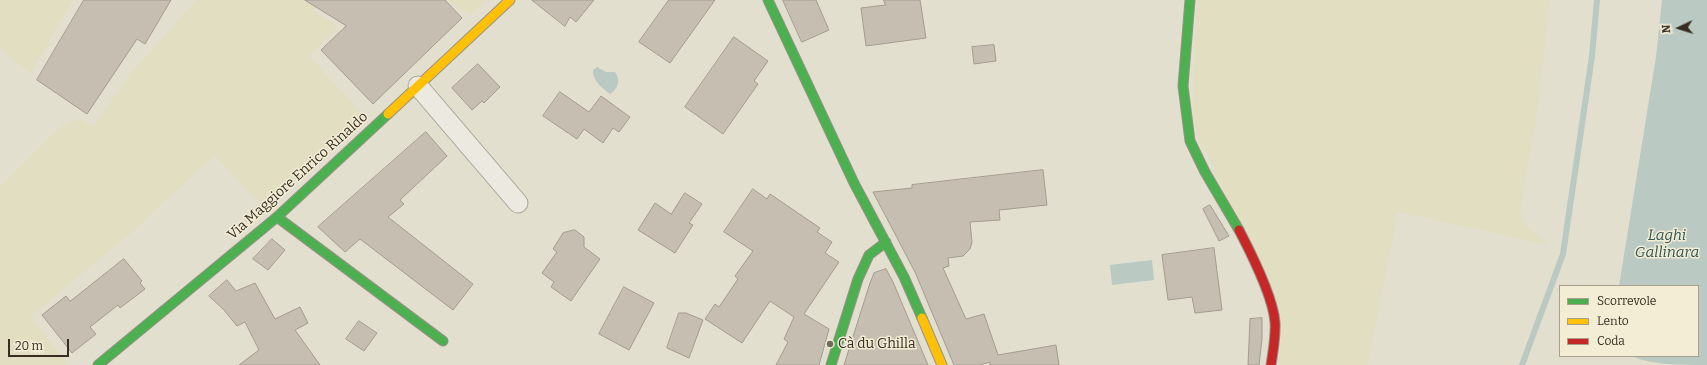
<!DOCTYPE html>
<meta charset="utf-8">
<style>
body{margin:0}
#map{position:relative;width:1707px;height:365px;overflow:hidden;background:#e3dfcf;font-family:Bitter,serif}
canvas{display:block}
.legend{position:absolute;left:1559px;top:285px;width:140px;height:72px;box-sizing:border-box;background:#f3edd6;border:1px solid #a8a08d;margin:0;padding:5px 7px;list-style:none;font-size:12px;color:#372d20}
.legend li{display:flex;align-items:center;gap:8px;height:20px}
.legend b{width:20px;border:1px solid #a8a08d}
.north{position:absolute;left:1659px;top:8px;width:40px;height:40px;-webkit-text-stroke:3px #f3edd6;paint-order:stroke;rotate:266deg;font-size:11px;font-weight:700;line-height:16px;text-align:center;color:#372d20}
.north::after{content:'';display:block;margin:auto;width:14px;height:18px;background:#372d20;clip-path:polygon(50% 0,100% 100%,50% 72%,0 100%)}
.scale{position:absolute;left:8px;top:339px;width:61px;height:18px;box-sizing:border-box;border:2px solid #372d20;border-top:0;padding-left:5px;font-size:12px;line-height:14px;white-space:nowrap;color:#372d20;-webkit-text-stroke:3px #f3edd6;paint-order:stroke}
</style>
<div id="map">
<canvas width="1707" height="365"></canvas>
<ul class="legend">
<li><b style="height:5px;background:#4caf50"></b>Scorrevole</li>
<li><b style="height:5px;background:#ffc107"></b>Lento</li>
<li><b style="height:5px;background:#c62828"></b>Coda</li>
</ul>
<div class="north">N</div>
<div class="scale">20 m</div>
</div>
<script>
const ctx = document.querySelector('canvas').getContext('2d');
ctx.lineJoin = 'round';
function fill(path, color) { ctx.fillStyle = color; ctx.fill(path, 'evenodd'); }
function strokePath(path, color, width, dash) { ctx.strokeStyle = color; ctx.lineWidth = width; ctx.lineCap = dash ? 'butt' : 'round'; ctx.setLineDash(dash || []); ctx.stroke(path); }
function label(font, color, halo, rows, align = 'center') {
  ctx.font = font + ' Bitter,serif'; ctx.lineWidth = 3; ctx.setLineDash([]); ctx.textBaseline = 'middle'; ctx.strokeStyle = halo; ctx.fillStyle = color; for (const [text, x, y, turn = 0] of rows) {
    ctx.save(); ctx.translate(x, y); ctx.rotate((+turn || 0) * Math.PI / 180); ctx.textAlign = isNaN(turn) ? turn : align; if (halo) ctx.strokeText(text, 0, 0); ctx.fillText(text, 0, 0); ctx.restore();
  }
}
fill(new Path2D(`
 M0,0H73L31,73L0,50Z
 M196,0H320L313,10L338,27L309,56L364,115L263,206L214,156L131,233L31,316L68,365H0V186L45,141L62,126L71,121L81,120L94,126L129,75Z
 M446,0H487L470,15Z
 M1196,0H1550L1538,108L1520,212L1529,228L1549,245L1398,212L1368,365H1279L1282,323L1193,123Z`), '#e1dec1');
fill(new Path2D(`
 M1662,0H1707V365C1685,365 1649,365 1632,356H1698V286H1619L1656,57Z
 M597,67L606,72H615C621,80 618,89 610,94C603,89 592,80 593,70Z
 M1152,260L1154,280L1112,285L1110,265Z`), '#bac9c1');
strokePath(new Path2D(`
 M1522,365L1563,254L1592,56L1597,0`), '#bac9c1', 6);
const building = new Path2D(`
 M84,0H171L145,44L137,39L87,114L37,80Z
 M305,0H445L462,18L373,104L321,50L346,26Z
 M532,0H594L576,22L570,17L565,26Z
 M669,0H715L670,63L639,42Z
 M783,0H816L829,30L802,42Z
 M884,0H920L926,38L866,46L861,8L885,5Z
 M734,37L768,61L754,81L758,84L723,134L685,107Z
 M994,45L996,61L974,64L972,47Z
 M478,64L500,87L484,103L482,101L472,110L452,88Z
 M560,92L589,112L601,96L630,117L619,132L613,128L603,143L584,129L577,139L543,116Z
 M426,132L447,156L400,200L404,204L388,217L473,284L453,310L360,239L345,252L318,227Z
 M1043,170L1047,205L999,210L1000,220L970,222L972,242L970,249L963,256L948,258L949,266L943,268L966,319L984,314L998,355L1056,345L1059,365H990V362L980,365H954L915,272L873,192L912,188V185Z
 M753,189L767,199L770,194L820,228L817,232L832,242L825,253L839,262L804,314L829,329L819,365H776L788,342L784,339L794,317L770,301L742,343L705,319L715,304L719,307L738,279L735,276L753,251L724,232Z
 M685,193L702,204L689,223L693,225L675,253L638,230L655,203L671,214Z
 M1210,205L1229,236L1219,241L1203,209Z
 M575,230L584,237V247L600,259L571,301L551,287L554,282L542,273L557,252L553,249L563,233Z
 M272,239L285,250L268,270L253,259Z
 M1214,248L1222,310L1195,313L1192,297L1168,300L1162,255Z
 M124,259L142,281L140,283L145,289L120,308L118,305L90,327L96,334L72,353L42,315L66,296L70,301Z
 M886,269L893,282L928,365H844L870,283L874,273Z
 M227,280L236,291L255,283L275,319L300,307L308,323L295,330L320,365H239L259,350L245,322L237,326L224,310L209,296Z
 M624,287L654,303L629,350L599,334Z
 M679,313H686L703,320L689,358L667,348Z
 M1262,318V339L1259,365H1248L1250,319Z
 M359,321L377,333L364,351L346,339Z`);
fill(building, '#c6beb0');
strokePath(building, '#a39b8f', 1);
const street = new Path2D(`
 M418,86L518,203`);
const fast = new Path2D(`
 M768,0L854,183L904,277L922,318
 M1190,0L1183,86L1190,141L1205,172L1239,230
 M277,217L443,341
 M98,365L277,217L388,114
 M831,365L858,279L869,255L886,242`);
const slow = new Path2D(`
 M388,114L510,0
 M922,318L942,365`);
const jam = new Path2D(`
 M1239,230C1251,253 1273,297 1275,322C1276,336 1273,351 1271,365`);
strokePath(street, '#a8a498', 21);
strokePath(fast, '#989388', 11);
strokePath(slow, '#989388', 11);
strokePath(jam, '#989388', 11);
strokePath(street, '#ece9e0', 19);
strokePath(fast, '#4caf50', 9);
strokePath(slow, '#ffc107', 9);
strokePath(jam, '#c62828', 9);
for (const [x, y, r, color] of [
 [830,344,4,"#736b5d"]
]) { const dot = new Path2D(); dot.arc(x, y, r, 0, 2 * Math.PI); ctx.fillStyle = color; ctx.fill(dot); strokePath(dot, '#f3edd6', 1.5); }
label('14px', '#372d20', '#f3edd6', [
 ["Via Maggiore Enrico Rinaldo",298,176,-42]
]);
label('14px', '#372d20', '#f3edd6', [
 ["Cà du Ghilla",838,344]
], 'left');
label('italic 15px', '#315455', '#f3edd6', [
 ["Laghi",1667,236],
 ["Gallinara",1667,253]
]);
</script>
